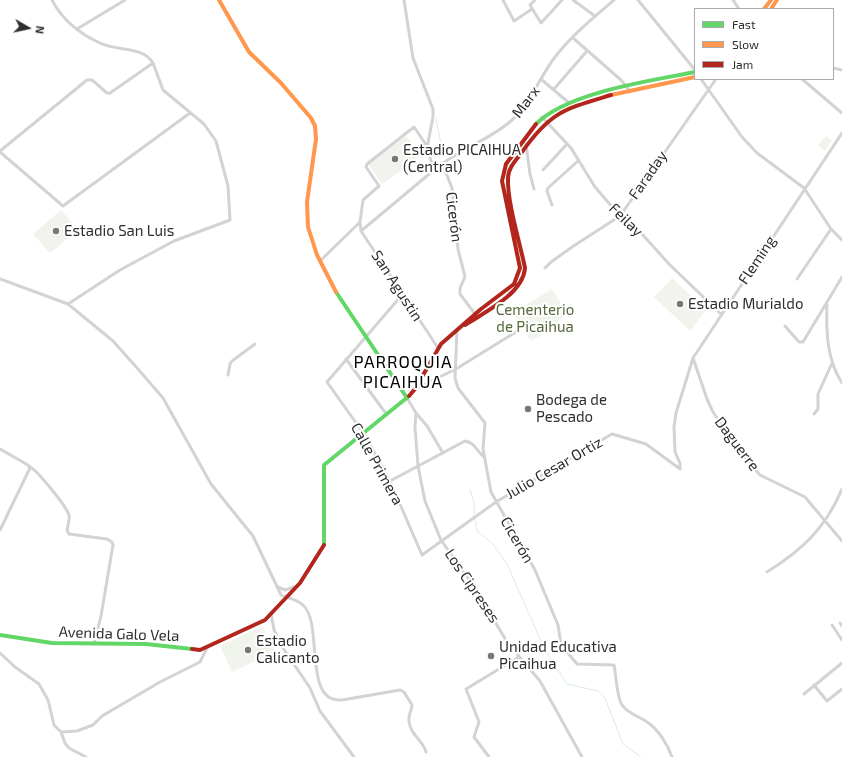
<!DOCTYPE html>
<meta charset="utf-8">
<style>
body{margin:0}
#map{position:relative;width:842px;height:757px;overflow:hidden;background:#fff;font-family:"Exo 2",sans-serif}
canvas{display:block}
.legend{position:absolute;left:694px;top:8px;width:140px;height:72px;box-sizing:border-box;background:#fff;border:1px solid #ababab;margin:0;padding:5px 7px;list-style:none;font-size:12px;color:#2e2e2e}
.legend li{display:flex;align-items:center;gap:8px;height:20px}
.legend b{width:20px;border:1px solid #ababab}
.north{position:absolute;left:8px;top:8px;width:40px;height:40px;-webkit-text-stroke:3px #fff;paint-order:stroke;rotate:99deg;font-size:11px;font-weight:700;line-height:16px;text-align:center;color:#2e2e2e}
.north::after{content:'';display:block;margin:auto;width:14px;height:18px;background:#2e2e2e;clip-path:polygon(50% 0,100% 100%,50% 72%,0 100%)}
</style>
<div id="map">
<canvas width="842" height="757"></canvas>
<ul class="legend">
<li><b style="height:5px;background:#63d668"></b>Fast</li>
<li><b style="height:5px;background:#ff974d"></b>Slow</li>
<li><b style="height:5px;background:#b3261e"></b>Jam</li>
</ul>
<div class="north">N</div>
</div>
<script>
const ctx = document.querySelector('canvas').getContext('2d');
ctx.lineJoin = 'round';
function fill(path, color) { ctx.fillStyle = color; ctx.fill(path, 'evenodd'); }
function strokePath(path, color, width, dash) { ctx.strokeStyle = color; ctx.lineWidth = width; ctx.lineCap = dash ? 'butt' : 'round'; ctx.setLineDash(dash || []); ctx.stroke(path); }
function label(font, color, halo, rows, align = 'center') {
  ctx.font = font + ' "Exo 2",sans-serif'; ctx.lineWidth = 4; ctx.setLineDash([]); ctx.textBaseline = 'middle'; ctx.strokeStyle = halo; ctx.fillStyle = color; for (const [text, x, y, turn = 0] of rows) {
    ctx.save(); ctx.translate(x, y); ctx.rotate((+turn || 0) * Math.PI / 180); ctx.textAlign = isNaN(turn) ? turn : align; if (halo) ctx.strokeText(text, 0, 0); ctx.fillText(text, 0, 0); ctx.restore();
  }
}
fill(new Path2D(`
 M406,136L423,154L382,184L368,164Z
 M826,136L832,140L825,151L818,145Z
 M61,210L78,230L50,253L33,234Z
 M672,278L706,310L690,331L654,297Z
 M552,289L568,315L550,326L552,329L531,341L512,313Z
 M262,626L275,652L232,672L220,646Z`), '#f1f4ec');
strokePath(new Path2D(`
 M436,118L443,155
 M470,490L474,502V516
 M475,519L477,531L493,544L507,564L544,648L567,684L598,691L605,698L623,744L641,757`), '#d8eaf0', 1);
strokePath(new Path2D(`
 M404,0L413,58L433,109V117L427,148L434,170C457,150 488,141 511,121C531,103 539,78 555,57C571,36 594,17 614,0
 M503,0L514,21L532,9
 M535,0L530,5L541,23L562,0
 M573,0L595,16
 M638,0L695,70
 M733,0L739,9
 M77,29L125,0
 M573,38L621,80L629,90
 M833,68L842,70
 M701,79L742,137L757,153L804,188L831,229L842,240
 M802,79L842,113
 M542,80L568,102
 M554,89L587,51
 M542,117L571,148L595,187L620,216L642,234L669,264L721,314
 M526,144L530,174L534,189
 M427,146L414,127L367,164L366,167L379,186L363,200L360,222L361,231L438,348
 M0,151L87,80H92L107,93H110L153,63C142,45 117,52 100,43C80,34 62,19 52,0
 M0,152L63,206L190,113
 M442,163L452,188L458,249L465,277L460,288V294L475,314
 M543,170L567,144
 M552,205L547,191L548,188L579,160
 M361,231L434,170
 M320,261L360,222
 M545,268L551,262L575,245L620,216L716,79
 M0,279L68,304L113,341L138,369L163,398L211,484L253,536L281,595C287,598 297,599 303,605C324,624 302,703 342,700L400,690L404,692L412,705C412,710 408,715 409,721C410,735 423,740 426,752
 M797,279L831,229
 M402,295L327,382L364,434L390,481L422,555L496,502L612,434L646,444L680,469V463L675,452L674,427L676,413L693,358L842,133
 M68,304L120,270L174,241L230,220L228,186L216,141L204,124L163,90L153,63
 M827,305C826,332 827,360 842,383
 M785,326L799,342H803L842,277
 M457,329L455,378L458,388L485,423L483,449L491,492L535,570L558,625L561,645L577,664L614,665C616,675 617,698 622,705C628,714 639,716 647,722C658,729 668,745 672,757
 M693,358L707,399L713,412L744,457L760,475L805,497L842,541
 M346,359L387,415
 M228,375L230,364L232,361L255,344
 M415,389L456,369L519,330
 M407,398L416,413L415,427L418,466L425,501L441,540L475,588L507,642L540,681L582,757
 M416,413L427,426L443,453
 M814,414L818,409V394L832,363
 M0,449L28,465L30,468L0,530
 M29,466C38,471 66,506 69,515C70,519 68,525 67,530L69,534L107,539L112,542L113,545L101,616L94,644
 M390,481L465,441C476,443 476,451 484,457
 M767,572C802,550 825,529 842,489
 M278,587L285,590L294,587
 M271,613L274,630L281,645L310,688L320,711L354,757
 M840,623L842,626
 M832,625L842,640
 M0,653L15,667L39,684L48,700L54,725L61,732L65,743L69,748L86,757
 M814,685L827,701L842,689
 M804,694L842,663
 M61,732L77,731L93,725L102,716L160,682L200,662L207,648
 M489,757L474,737L479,722L466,689L519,657`), '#d3d3d3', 3);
strokePath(new Path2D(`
 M536,124C568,92 650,81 695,72
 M336,292L407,398
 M324,545V465L409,396
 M0,635L52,643L146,644L192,649`), '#63d668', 4);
strokePath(new Path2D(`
 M219,0L249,52L281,83L311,118L315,126L316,139L307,202L308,227L317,255L336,292
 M764,9L771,0
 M771,9L777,0
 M611,95L695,77`), '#ff974d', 4);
strokePath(new Path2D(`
 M465,325C485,312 523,294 525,268C520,243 507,202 508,178C508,168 516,160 522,152C551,111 565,109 611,95
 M409,396L415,389L441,344L481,309L514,284L520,268L502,181L506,164L536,124
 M192,649L200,650L265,620L300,583L324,545`), '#b3261e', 4);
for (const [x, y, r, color] of [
 [395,159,4,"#777"],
 [56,231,4,"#777"],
 [680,304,4,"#777"],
 [528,409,4,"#777"],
 [248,650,4,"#777"],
 [491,656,4,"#777"]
]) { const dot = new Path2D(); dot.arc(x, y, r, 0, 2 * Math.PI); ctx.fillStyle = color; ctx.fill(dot); strokePath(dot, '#fff', 1.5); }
label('15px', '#2e2e2e', '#fff', [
 ["Marx",526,102,-53],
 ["Faraday",648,175,-55],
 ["Cicerón",454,217,83],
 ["Feilay",626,220,44],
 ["Fleming",757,260,-56],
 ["San Agustin",397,286,57],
 ["Daguerre",737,444,53],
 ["Calle Primera",377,464,61],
 ["Julio Cesar Ortiz",554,468,-30],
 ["Cicerón",517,540,60],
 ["Los Cipreses",472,586,56],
 ["Avenida Galo Vela",119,634,2]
]);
label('15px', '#2e2e2e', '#fff', [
 ["Estadio PICAIHUA",403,150],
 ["(Central)",403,167],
 ["Estadio San Luis",64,231],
 ["Estadio Murialdo",688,304],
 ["Bodega de",536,400],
 ["Pescado",536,417],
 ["Estadio",256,641],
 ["Calicanto",256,658],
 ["Unidad Educativa",499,647],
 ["Picaihua",499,664]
], 'left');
label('15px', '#56683c', '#fff', [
 ["Cementerio",535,310],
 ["de Picaihua",535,327]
]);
ctx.letterSpacing = '1px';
label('17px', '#000', '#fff', [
 ["PARROQUIA",403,362],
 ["PICAIHUA",403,382]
]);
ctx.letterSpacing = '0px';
</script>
